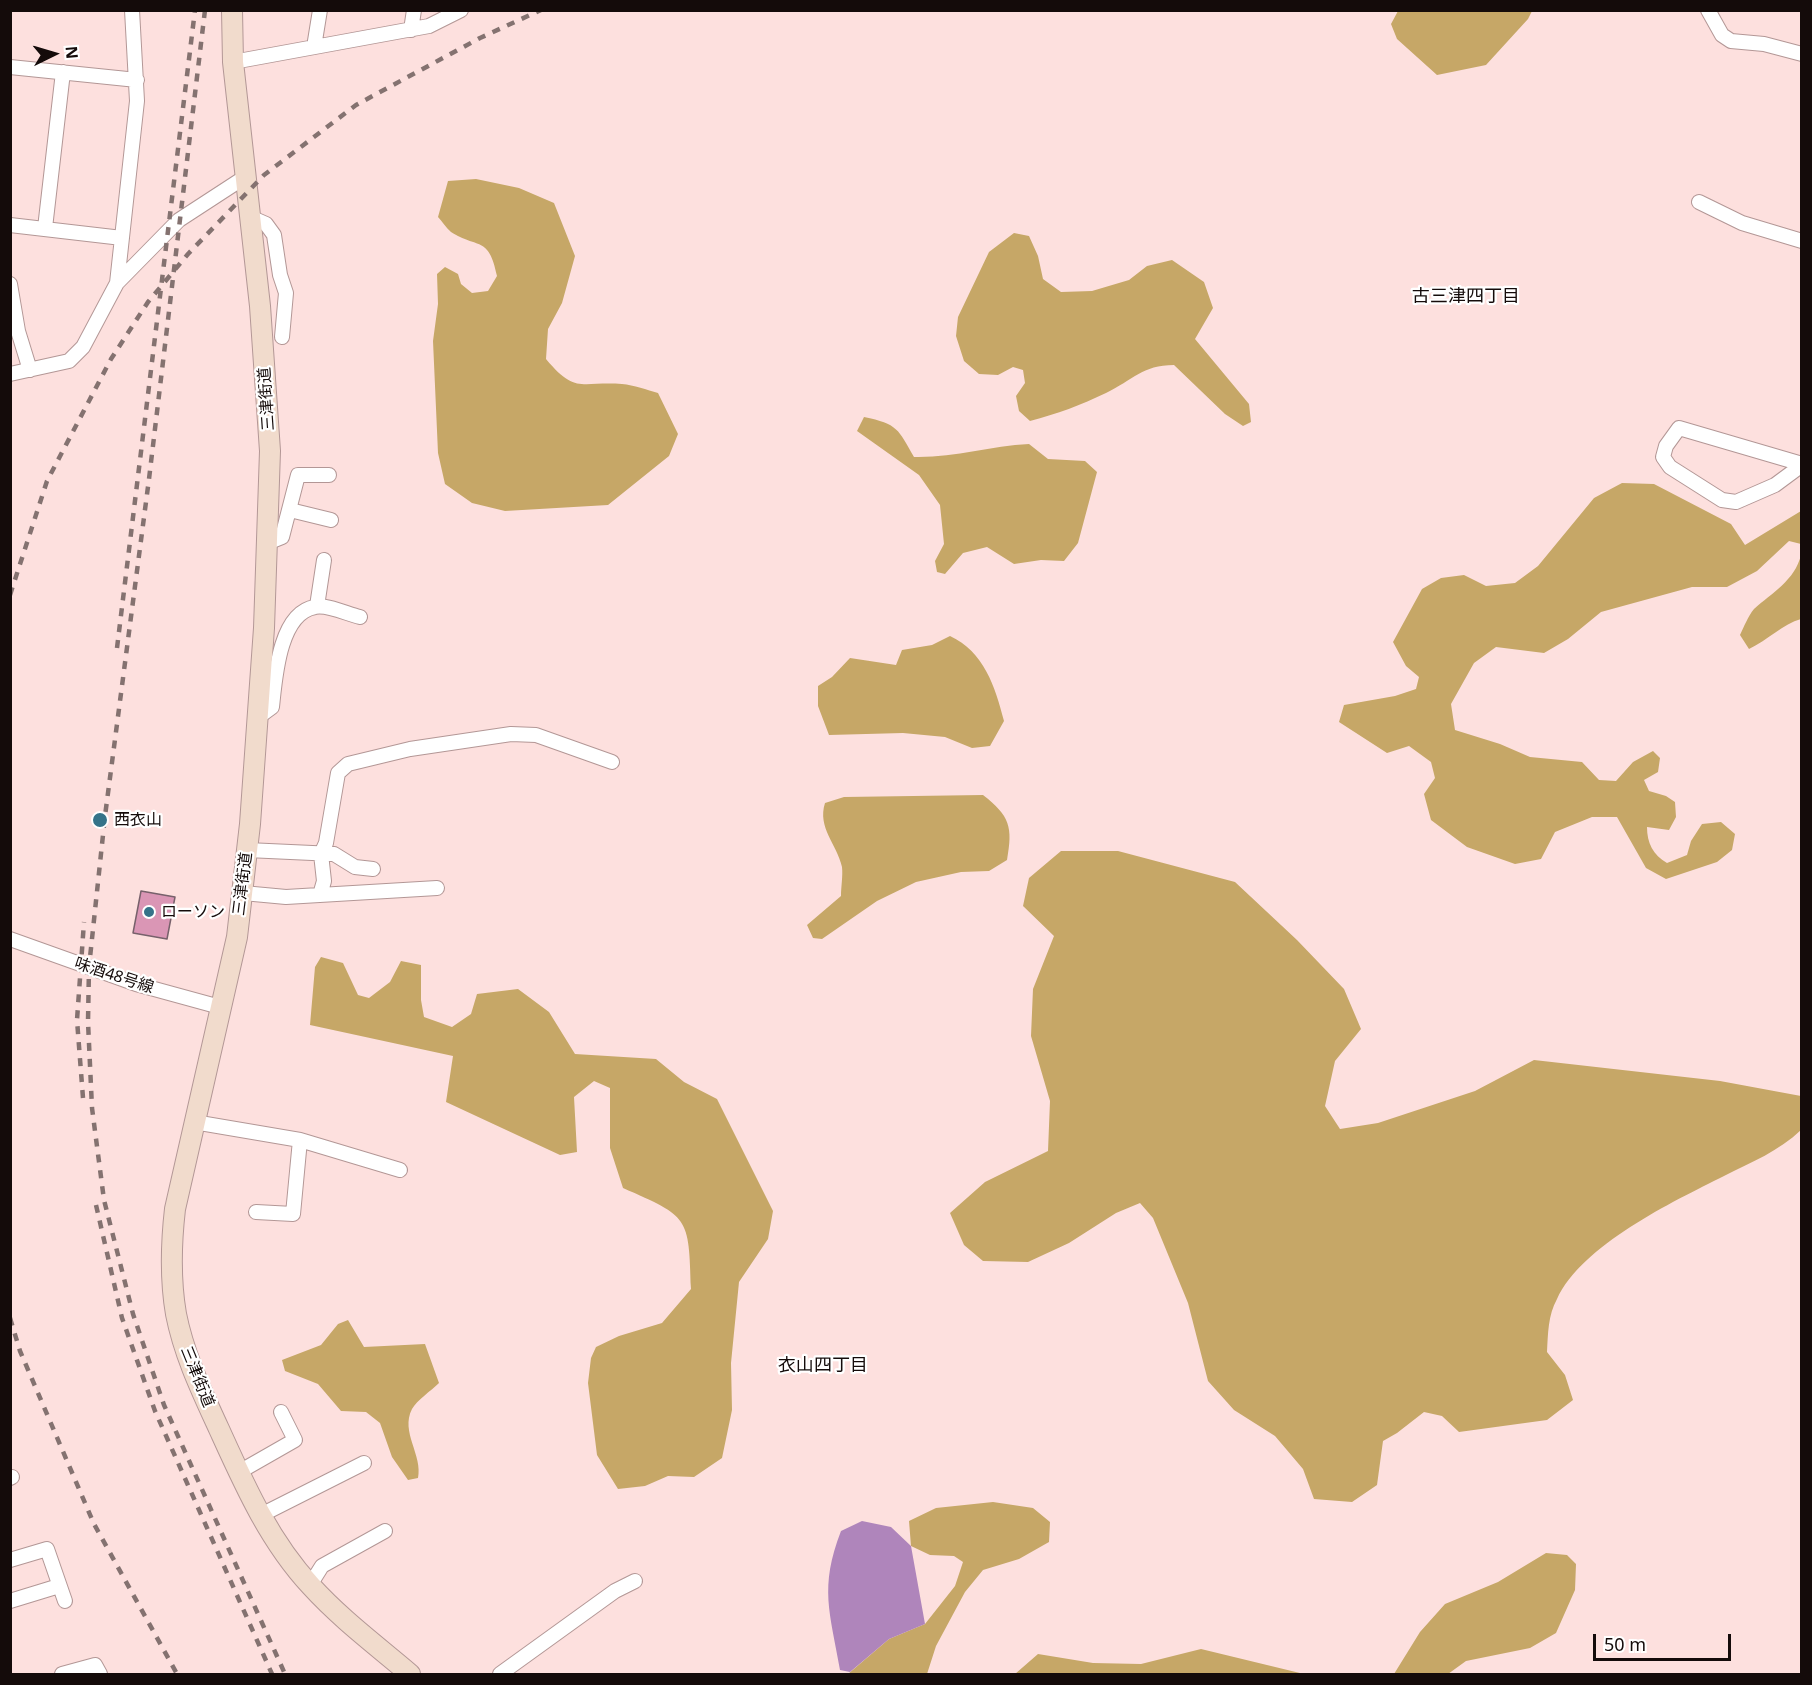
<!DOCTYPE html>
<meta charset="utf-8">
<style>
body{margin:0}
#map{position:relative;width:1812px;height:1685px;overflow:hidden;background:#fde0de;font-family:"Noto Sans",sans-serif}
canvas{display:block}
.frame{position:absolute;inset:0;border:12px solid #140b0a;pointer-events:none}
.north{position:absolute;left:24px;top:24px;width:60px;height:60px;-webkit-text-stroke:4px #fff;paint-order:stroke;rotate:85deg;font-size:16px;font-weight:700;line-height:24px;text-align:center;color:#140b0a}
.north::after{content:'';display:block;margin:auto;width:21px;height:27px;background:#140b0a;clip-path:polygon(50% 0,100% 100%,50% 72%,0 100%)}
.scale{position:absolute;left:1593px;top:1634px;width:138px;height:27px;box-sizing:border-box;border:3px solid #140b0a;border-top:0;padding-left:8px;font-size:18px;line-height:21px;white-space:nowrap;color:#140b0a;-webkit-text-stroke:4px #fff;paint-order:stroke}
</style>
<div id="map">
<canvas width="1812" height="1685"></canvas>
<div class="frame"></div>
<div class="north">N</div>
<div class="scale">50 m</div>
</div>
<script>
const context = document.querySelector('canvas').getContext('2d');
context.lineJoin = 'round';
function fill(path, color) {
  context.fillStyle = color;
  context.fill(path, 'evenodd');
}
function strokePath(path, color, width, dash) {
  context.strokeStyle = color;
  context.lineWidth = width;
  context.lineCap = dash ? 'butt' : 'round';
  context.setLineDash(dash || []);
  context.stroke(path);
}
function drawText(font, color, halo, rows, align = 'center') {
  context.font = font + ' "Noto Sans","Noto Sans JP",sans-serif';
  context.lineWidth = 4.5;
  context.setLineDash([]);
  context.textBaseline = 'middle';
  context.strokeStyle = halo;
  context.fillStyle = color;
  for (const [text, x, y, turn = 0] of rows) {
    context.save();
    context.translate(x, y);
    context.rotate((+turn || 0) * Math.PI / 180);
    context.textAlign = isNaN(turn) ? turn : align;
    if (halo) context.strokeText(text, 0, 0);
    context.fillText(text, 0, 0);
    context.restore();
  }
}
const forest = new Path2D(`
 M1398,11v-1l134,1 -4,8 -42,46 -49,10 -40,-36 -6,-15z
 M476,179l43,9 35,15 21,53 -13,47 -14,26 -2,30c30,36 35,22 76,25 12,1 25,6 36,9l20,41 -9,22 -61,49 -103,6 -33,-8 -27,-19 -7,-31 -5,-112 5,-37 -1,-30 8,-7 13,7 3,10 11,9 16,-2 9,-15c-8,-41 -20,-27 -46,-44 -5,-4 -9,-11 -13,-15l10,-36z
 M1014,233l15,3 9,20 5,23 18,13 31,-1 37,-11 18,-14 25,-6 32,22 9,26 -18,31 54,65 2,18 -8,4 -18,-12 -51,-49c-32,0 -41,15 -68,28 -25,12 -49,21 -76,28l-11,-10 -3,-15 9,-13 -2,-13 -10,-3 -15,8 -19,-1 -15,-13 -8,-25 2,-19 31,-65z
 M864,417c34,7 34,12 50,40 39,1 76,-11 115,-13l19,15 37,2 12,11 -19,71 -14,18 -23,-1 -27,4 -27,-17 -24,6 -18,21 -8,-2 -2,-11 9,-17 -4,-39 -21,-30 -62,-44z
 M1622,483l32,1 77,40 14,21 56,-34v33l-12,-3 -32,30 -30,16h-35l-91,25 -33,27 -24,14 -48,-6 -22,16 -23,41 4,26 45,14 30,13 52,5 17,18 17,1 17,-19 20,-11 7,7 -2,14 -14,8 5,11 17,5 9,6 1,15 -7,13 -22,-3c0,16 6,28 20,36l20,-8 4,-14 11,-17 19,-2 14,12 -3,16 -15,12 -51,17 -20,-11 -29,-51h-25l-37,15 -14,27 -26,5 -48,-17 -36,-27 -7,-26 11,-16 -4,-16 -22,-16 -22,7 -48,-31 5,-17 51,-9 21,-7 3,-12 -13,-11 -13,-24 29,-53 19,-11 23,-3 22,11 29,-3 23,-17 56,-68z
 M1801,555v64c-18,5 -33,21 -52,30l-9,-14c4,-8 8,-19 14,-26 18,-16 41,-29 47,-54z
 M950,636c34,16 45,50 54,85l-14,25 -18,2 -27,-11 -42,-4 -74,2 -11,-29v-20l14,-9 18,-19 46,7 6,-15 30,-5z
 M983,795c27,21 30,32 24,65l-18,11 -28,1 -45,10 -39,19 -55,38 -9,-1 -6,-13 34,-29c0,-9 2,-20 1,-29 -5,-23 -25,-39 -17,-64l19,-6z
 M1061,851h57l117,31 62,58 47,49 17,40 -26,32 -10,45 15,23 38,-6 97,-32 59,-31 186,21 81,15v34c-22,21 -49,32 -77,46 -52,26 -142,69 -167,123 -9,16 -9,35 -10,53l18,23 8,25 -26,20 -88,12 -17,-16 -18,-4 -27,21 -14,8 -6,44 -25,17 -38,-3 -11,-30 -28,-33 -41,-26 -26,-29 -20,-78 -35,-85 -13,-15 -24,10 -47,30 -41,19 -45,-1 -19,-16 -14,-32 35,-31 63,-31 2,-50 -19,-65 2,-47 21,-53 -31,-30 6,-28z
 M321,957l22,6 15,32 11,3 21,-16 11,-21 20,4v35l3,17 28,10 19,-13 6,-20 41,-5 31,23 26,42 81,5 28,23 33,17 56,112 -5,28 -29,43 -8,81 1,47 -10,48 -28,19 -26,-1 -23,10 -27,3 -21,-34 -9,-72 3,-25 5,-11 23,-11 43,-13 29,-34c-2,-73 -2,-72 -68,-101l-13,-40v-60l-16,-7 -20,16 3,55 -17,3 -114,-53 7,-46 -143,-31 5,-58z
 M348,1320l16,27 61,-3 14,39c-8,8 -22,17 -27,26 -12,23 11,46 6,69l-10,2 -16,-23 -12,-34 -14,-11 -25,-1 -23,-27 -33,-13 -3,-11 39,-15 17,-21z
 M993,1502l40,6 17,14 -1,20 -30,17 -36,11 -18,22 -29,54 -9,28h-79l41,-35 36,-15 30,-38 8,-24 -9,-6 -24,-1 -19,-9 -2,-25 27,-13z
 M1546,1553l21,2 9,9 -1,26 -19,43 -26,15 -64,13 -18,13h-54l26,-42 25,-28 53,-22z
 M1201,1649l103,25h-289l23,-20 55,9 48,1z`);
const water = new Path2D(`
 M862,1521l29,6 20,19 14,78 -36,15 -39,33 -10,-2c-10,-58 -21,-82 1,-139z`);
const building = new Path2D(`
 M141,891l34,6 -8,42 -34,-6z`);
const street = new Path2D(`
 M1708,10l14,25 9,6 33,3 38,10
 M411,30l3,-20
 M314,47l6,-37
 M233,62l196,-36 32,-16
 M10,67l127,13
 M1699,202l43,21 60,18
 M250,217l16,7 8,11 6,40 6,18 -4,44
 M10,225l112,13
 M45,228l18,-156
 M117,283l20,-182 -5,-91
 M10,284l8,47 12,39
 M10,374l59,-13 14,-14 34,-64 62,-63 66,-43
 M1802,464l-123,-36 -13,18 -3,11 7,10 52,33 14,2 39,-17 27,-20
 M290,510l41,10
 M267,543l15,-6 16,-62h31
 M317,606l7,-46
 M257,718l15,-11c3,-28 7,-94 43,-100 12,-3 32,7 45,10
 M247,850l87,4 21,13 18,2
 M243,893l43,4 151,-9
 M320,895l4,-14 -3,-27 5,-11 12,-70 10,-9 62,-15 101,-15 25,1 76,27
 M10,939l126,45 84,23
 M194,1122l106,18 100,30
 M256,1212l37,2 7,-74
 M239,1472l56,-32 -14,-28
 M10,1478l2,-1
 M261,1515l103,-52
 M10,1560l37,-11 18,52
 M310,1585l12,-19 63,-35
 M10,1601l49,-15
 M62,1674l33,-9 5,9
 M500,1674l115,-83 20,-10`);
const secondary = new Path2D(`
 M232,10l1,52 27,244 10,145 -6,177 -14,196 -13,113 -62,272c-4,35 -5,70 1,105 8,41 26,78 43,115 25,55 50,112 92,157 30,33 65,59 99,88`);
const rail = new Path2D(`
 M205,10l-56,469 -44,337 -16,151 -1,55 4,86 12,92 29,114 31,91 121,269
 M10,595l37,-114 64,-122 37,-57 40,-48 76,-79 92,-70 124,-67 61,-28
 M117,648l78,-638
 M83,1098l-6,-78 7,-98
 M96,1205l26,113 33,93 117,263
 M10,1318l10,33 74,173 83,150`);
const markers = [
 [100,820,8,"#357389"],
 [149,912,6,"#357389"]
];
const streetNames = [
 ["三津街道",267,399,-94],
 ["三津街道",243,884,-83],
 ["味酒48号線",114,976,18],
 ["三津街道",197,1377,68]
];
const poiNames = [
 ["西衣山",114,820],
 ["ローソン",161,912]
];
const neighbourhoodNames = [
 ["古三津四丁目",1466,297],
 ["衣山四丁目",823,1366]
];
fill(forest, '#c6a767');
fill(water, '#af85bb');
fill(building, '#da96b5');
strokePath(building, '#77616b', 1.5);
strokePath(street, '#b39796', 16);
strokePath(secondary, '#b39796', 22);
strokePath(street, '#fff', 14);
strokePath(secondary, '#f1dbcc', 20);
strokePath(rail, '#847270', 4.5, [8, 8]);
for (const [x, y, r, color] of markers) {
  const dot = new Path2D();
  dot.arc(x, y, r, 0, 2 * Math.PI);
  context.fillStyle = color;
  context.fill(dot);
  strokePath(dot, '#fff', 2);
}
drawText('16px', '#140b0a', '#fff', streetNames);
drawText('16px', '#140b0a', '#fff', poiNames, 'left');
drawText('18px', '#140b0a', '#fff', neighbourhoodNames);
</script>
